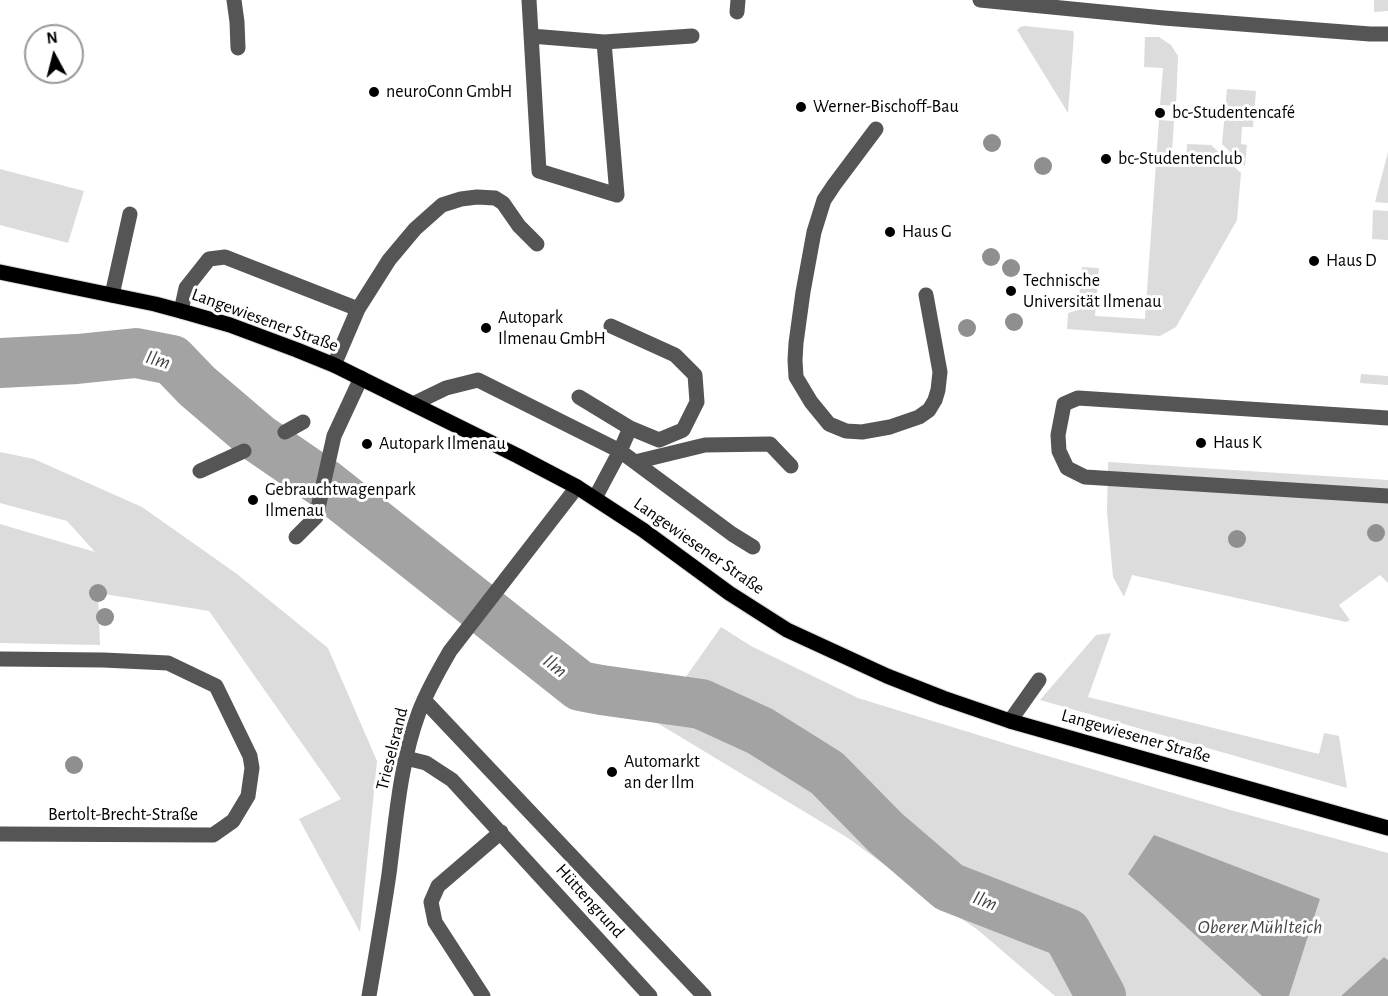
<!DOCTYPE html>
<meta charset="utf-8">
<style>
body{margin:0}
#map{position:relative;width:1388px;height:996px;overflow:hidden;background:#fff;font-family:"Alegreya Sans",sans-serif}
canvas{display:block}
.north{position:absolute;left:24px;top:24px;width:60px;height:60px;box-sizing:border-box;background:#fff;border:2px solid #999;border-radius:50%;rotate:353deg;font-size:16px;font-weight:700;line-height:24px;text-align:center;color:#000}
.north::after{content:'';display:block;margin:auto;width:21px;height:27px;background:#000;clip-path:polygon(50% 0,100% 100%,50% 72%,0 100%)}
</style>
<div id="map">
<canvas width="1388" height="996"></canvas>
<div class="north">N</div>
</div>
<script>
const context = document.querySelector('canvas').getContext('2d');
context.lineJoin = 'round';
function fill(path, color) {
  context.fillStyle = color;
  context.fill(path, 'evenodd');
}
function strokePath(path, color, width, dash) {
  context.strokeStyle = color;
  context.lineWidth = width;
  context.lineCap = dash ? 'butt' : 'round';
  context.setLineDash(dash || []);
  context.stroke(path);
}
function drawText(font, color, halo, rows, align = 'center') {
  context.font = font + ' "Alegreya Sans",sans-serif';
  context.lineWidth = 6;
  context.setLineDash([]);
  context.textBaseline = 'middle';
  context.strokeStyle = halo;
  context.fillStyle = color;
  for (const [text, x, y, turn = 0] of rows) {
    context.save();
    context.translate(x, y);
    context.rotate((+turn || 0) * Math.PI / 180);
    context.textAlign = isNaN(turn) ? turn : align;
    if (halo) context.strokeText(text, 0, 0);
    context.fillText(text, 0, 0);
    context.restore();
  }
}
const green = new Path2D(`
 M1374,0h14v11l-14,1z
 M1025,26l48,5 1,3 -6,79 -51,-83 3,-3z
 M1145,37h14l12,8 7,11 -2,50 -16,-1 3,-37 -19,-1z
 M1227,89l29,2 -3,36h-11l-1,17 6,1 -2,21 -23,-22z
 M1159,120l15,1 -3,45 15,1 1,-23 24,1 30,28 -4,47 -61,107 -16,9 -93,-7 1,-16 10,-3 4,-43 17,1 -4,48 50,3z
 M1388,152v51l-13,-1z
 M0,169l84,22 -16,52 -68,-18z
 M1373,210l15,1v29l-16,-1z
 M1361,374l27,2v9l-28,-2z
 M0,452l34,7 108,48 95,67 91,74 49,113 -17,171 -61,-113 42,-20 -132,-188 -111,-18 2,52 -100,-2v-119l95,28 -28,-31 -67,-18z
 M1108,462l280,18v103l-8,-8 -41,30 11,15 -4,2 -214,-47 -8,22 -11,-20 -6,-65z
 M721,627l30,19 107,52 156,48 220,65 154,42v107l-4,-3 -43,39h-52l31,-97 -192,-25 134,122h-207l-77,-66 -58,-39 -72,-53 -204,-123 34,-27z
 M1111,633l-23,64 231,57 5,-21 15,3 8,52 -307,-88 56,-65z`);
const water = new Path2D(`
 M1154,835l166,64 -31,97h-27l-134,-122z
 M1384,957l4,3v36h-47z`);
const river = new Path2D(`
 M0,363l77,-4 59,-6 36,7 25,26 61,52 67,46 255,202 21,4 100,14 59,27 67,42 58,59 64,55 118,46 34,63`);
const minor = new Path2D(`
 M234,0l3,22 1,26
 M529,0l10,171 78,24 -13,-153 88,-6
 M980,0l184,18 206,16h18
 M737,12l1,-12
 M531,36l73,6
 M876,129l-42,56 -10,15 -10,32 -11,60 -7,51 -1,17 1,17 15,25 18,22 17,7 16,1 28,-5 29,-10 10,-7 6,-10 3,-10 2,-18 -14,-77
 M112,295l18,-81
 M358,309l31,-49 26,-31 27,-24 19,-6 16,-2 18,1 8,5 16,23 18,18
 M181,311l5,-23 23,-29 16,-2 133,52 -24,56
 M579,397l51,31 29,12 24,-10 14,-28 -2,-27 -20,-20 -64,-29
 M413,404l33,-16 32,-8 142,71 -25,47
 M1388,418l-310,-20 -14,6 -6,31 1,16 8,17 18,9 303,19
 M630,428l-10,23 112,83 21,13
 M285,432l18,-10
 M635,462l70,-17 65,-1 21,22
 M200,471l44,-20
 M296,537l20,-20 18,-81 27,-58
 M0,659l103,1 65,3 48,23 34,70 2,12 -4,28 -15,25 -20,14 -213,-1
 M424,700l280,296
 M1010,721l29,-41
 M406,758l20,5 26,17 198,216
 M369,996c7,-41 14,-81 20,-122 7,-54 11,-111 30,-162 8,-21 20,-42 31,-61l127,-164
 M483,996l-48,-74 -4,-20 7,-16 63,-54`);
const major = new Path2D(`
 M0,272l155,32 26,7 49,14 67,25 37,15 184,91 59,31 66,43 86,63 58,37 100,46 56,22 67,23 378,107`);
const trees = [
 [992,143],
 [1043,166],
 [991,257],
 [1011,268],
 [1014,322],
 [967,328],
 [1376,533],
 [1237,539],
 [98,593],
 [105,617],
 [74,765]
];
const markers = [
 [374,92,6,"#000"],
 [801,107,6,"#000"],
 [1160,113,6,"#000"],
 [1106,159,6,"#000"],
 [890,232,6,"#000"],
 [1314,261,6,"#000"],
 [1011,291,6,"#000"],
 [486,328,6,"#000"],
 [1201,443,6,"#000"],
 [367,444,6,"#000"],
 [253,500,6,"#000"],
 [612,772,6,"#000"]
];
const poiNames = [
 ["neuroConn GmbH",386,92],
 ["Werner-Bischoff-Bau",813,107],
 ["bc-Studentencafé",1172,113],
 ["bc-Studentenclub",1118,159],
 ["Haus G",902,232],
 ["Haus D",1326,261],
 ["Technische",1023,281],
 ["Universität Ilmenau",1023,302],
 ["Autopark",498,318],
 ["Ilmenau GmbH",498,339],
 ["Haus K",1213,443],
 ["Autopark Ilmenau",379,444],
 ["Gebrauchtwagenpark",265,490],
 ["Ilmenau",265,511],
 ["Automarkt",624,762],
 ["an der Ilm",624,783]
];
const streetNames = [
 ["Langewiesener Straße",265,320,20],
 ["Langewiesener Straße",699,546,35],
 ["Langewiesener Straße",1136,736,16],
 ["Trieselsrand",392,749,-76],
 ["Bertolt-Brecht-Straße",123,815],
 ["Hüttengrund",590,901,48]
];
const waterNames = [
 ["Ilm",158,360,17],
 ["Ilm",555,666,38],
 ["Ilm",985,901,21],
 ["Oberer Mühlteich",1260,927]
];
fill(green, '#dcdcdc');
fill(water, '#a3a3a3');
strokePath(river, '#a3a3a3', 50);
strokePath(major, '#dbdbdb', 17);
strokePath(minor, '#555', 15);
strokePath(major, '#000', 15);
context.fillStyle = '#8f8f8f';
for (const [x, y] of trees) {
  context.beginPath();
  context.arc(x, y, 9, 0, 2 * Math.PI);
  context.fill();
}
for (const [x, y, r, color] of markers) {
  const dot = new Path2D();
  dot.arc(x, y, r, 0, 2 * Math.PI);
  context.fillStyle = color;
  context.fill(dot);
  strokePath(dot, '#fff', 2);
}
drawText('18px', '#000', '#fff', poiNames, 'left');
drawText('18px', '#000', '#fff', streetNames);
drawText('italic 20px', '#444', '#fff', waterNames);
</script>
